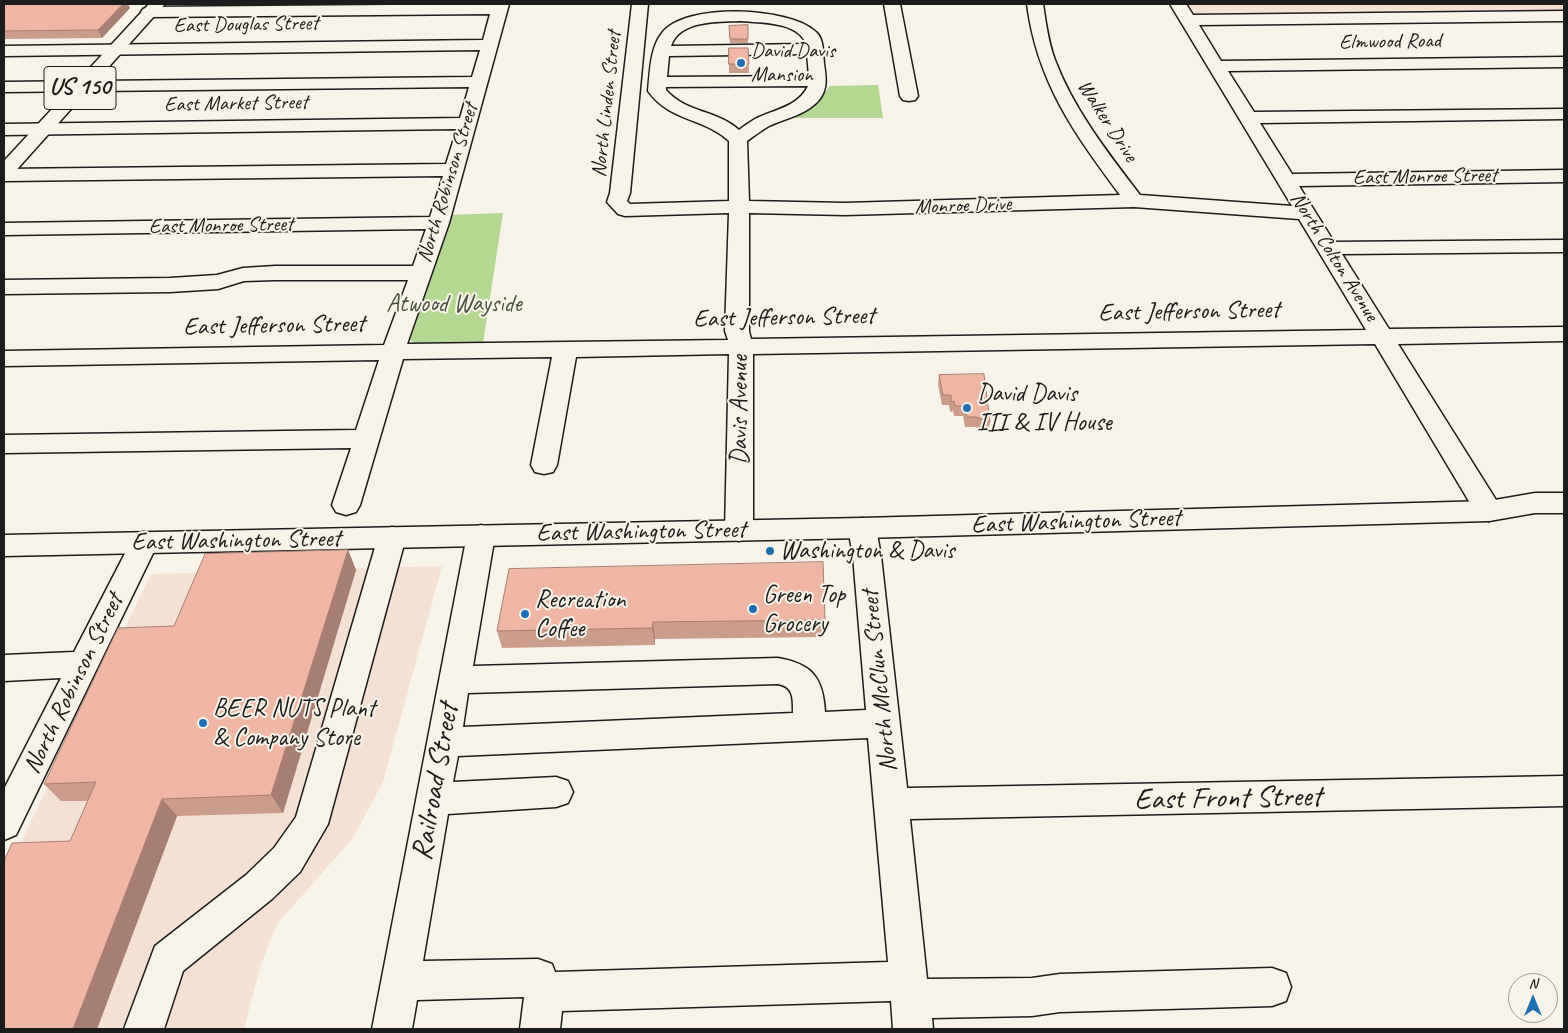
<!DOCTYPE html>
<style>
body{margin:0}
#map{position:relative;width:1568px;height:1033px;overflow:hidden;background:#f7f3e8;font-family:Caveat,sans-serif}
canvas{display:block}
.frame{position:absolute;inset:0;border:5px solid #1c1c1c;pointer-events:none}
.north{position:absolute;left:1508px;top:973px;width:50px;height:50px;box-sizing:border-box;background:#f7f3e8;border:1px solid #9f9d96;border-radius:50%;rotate:0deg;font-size:14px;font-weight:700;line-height:20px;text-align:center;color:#1c1c1c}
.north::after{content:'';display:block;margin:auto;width:18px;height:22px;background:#1f6fb2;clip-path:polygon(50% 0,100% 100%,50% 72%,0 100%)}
</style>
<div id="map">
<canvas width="1568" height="1033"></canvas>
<div class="frame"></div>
<div class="north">N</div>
</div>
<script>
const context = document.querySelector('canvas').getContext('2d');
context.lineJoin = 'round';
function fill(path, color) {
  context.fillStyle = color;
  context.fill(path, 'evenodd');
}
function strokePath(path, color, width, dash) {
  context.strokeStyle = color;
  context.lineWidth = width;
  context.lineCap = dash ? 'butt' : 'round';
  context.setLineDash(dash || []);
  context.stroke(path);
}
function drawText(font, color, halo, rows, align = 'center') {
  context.font = font + ' Caveat,sans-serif';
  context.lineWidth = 4;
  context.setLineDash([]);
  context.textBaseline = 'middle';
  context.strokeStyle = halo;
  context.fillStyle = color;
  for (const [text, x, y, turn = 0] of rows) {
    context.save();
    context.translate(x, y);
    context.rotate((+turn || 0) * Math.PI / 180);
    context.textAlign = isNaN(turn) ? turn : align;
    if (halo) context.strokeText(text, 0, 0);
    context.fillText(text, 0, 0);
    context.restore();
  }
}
const built = new Path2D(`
 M1187,4h377v10l-368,4z
 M442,566l-59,216 -30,56 -76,86 -16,40 -17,65h-240v-152l147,-303z`);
const green = new Path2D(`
 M878,85l5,33h-89l21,-13 15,-19z
 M503,213l-20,130 -67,1 -8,-5 38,-124z`);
const minor = new Path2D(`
 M509,4l-60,219 -42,121 321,-4 -3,-9 4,-118 -104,3 -7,-2 -11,-12 3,-9 22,-189h16l-18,189 -3,8 3,3 99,-3v-60c-26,-24 -59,-19 -81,-50 2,-19 2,-43 14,-58 23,-31 128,-26 154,-1 8,7 7,21 8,32 2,13 4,25 -5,36 -13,15 -33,18 -50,26 -7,4 -15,10 -22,15l2,60 96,2 275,-8c-46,-62 -83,-113 -93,-191h16c3,19 5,37 12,56 19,50 53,93 85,135l152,11 -122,-202h16l7,11 371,-4v10l-365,4 22,36 343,-4v10l-336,4 26,41 310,-3v10l-304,4 32,51 272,-4v12l-265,4 35,56 230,-2v12l-222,2 47,75 175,-2v14l-166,3 105,167 -4,7 -10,3 -10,-3 -104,-174 -622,10v177l-4,7 -10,3 -10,-3 -4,-7 4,-177 -153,3 -19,108 -4,7 -9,2 -9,-2 -4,-7 21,-108 -149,2 -43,146 -4,7 -10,3 -10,-3 -4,-7 19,-57 -347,5v-18l352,-5 23,-70 -375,6v-15l380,-6 24,-65h-133l-31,1 -26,8 -48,3 -166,2v-14l166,-2 47,-3 26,-7 32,-2h138l13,-37 -422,6v-12l426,-6 13,-41 -439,5v-12l442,-5 11,-35 -453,6v-11l456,-6 9,-31 -465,5v-10l468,-5 8,-27 -476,6v-10l479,-6 7,-26 -341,3 -6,-2 -2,-3 2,-3 6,-2zM740,21c20,2 58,0 66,23l-135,2c9,-26 46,-24 69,-25zM807,54l2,22 -142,1 2,-21zM808,86c-10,21 -33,23 -53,33 -5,3 -11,7 -16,11 -22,-20 -53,-17 -73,-40v-3zM1134,207l165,12 67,111 -615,9 -2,-8v-118l96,2z
 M884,4h16l18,92 -3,4 -6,1 -6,-1 -3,-4z
 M862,518l10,3 4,7 5,28 26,232 657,-12v30l-654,13 17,160 105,-1 28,-4 212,-6 14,5 5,14 -5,14 -14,5 -212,6 -28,4 -100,2 1,11h-40l-2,-28 -329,10 -2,18h-40l4,-32 -107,3 -5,29h-40l95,-494 4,-7 10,-3 10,3 4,7 -22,131 305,-8c34,6 45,19 47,54l41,-2 -13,-154 -5,-28 4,-7zM778,684c16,3 15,15 15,29l-330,14 5,-34zM868,738l20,224 -333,10 -3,-8 -14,-5 -115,2 25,-147 108,-7 12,-4 5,-11 -5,-11 -12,-4 -103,5 5,-26z
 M392,527l10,3 4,7 -78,287 -28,48 -28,27 -89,72 -19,58h-40l31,-83 91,-71 28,-27 22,-31 82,-280 4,-7z
 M144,532l10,4 4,7 -142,292 -12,5v-51l57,-111 -57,3v-26l70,-3 60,-116z`);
const major = new Path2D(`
 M149,4h16l-154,172 -7,2v-17z
 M1535,493h29v20h-29l-46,8 -627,17 -858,18v-21l858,-17 627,-17z`);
const wall = new Path2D(`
 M4,4l126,4 -28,30 -98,1z
 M748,25v18h-18l-1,-17z
 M748,48l1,25h-20v-9z
 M939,375l51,47 -2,10 -13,-5h-10l-2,-11h-9l-1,-5 -3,1 -1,-7h-7l-4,-20z
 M348,550l8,20 -73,243 -106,3 -80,213h-93l66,-188 18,-40h-27l-17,-17 130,-158z
 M509,569l316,51 -1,17 -169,2v6l-153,3 -5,-17z`);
const shadedWall = new Path2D(`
 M123,4h5l2,4 -28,30 -4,-8z
 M348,550l8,20 -73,243 -12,-18z
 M653,622l2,17v6l-3,-17z
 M162,799l15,17 -80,213h-24z`);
const building = new Path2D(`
 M4,4h119l-25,26 -94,1z
 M748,25v14h-18l-1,-13z
 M729,48h19l1,16h-20z
 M984,374l6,48 -14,-5h-9l-2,-11h-10l-1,-5 -3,1v-7h-8l-4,-20z
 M348,550l-77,245 -109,4 -89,230h-69v-168l8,-18 58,-2 26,-59 -52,2 74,-156 56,-2 31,-72z
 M823,562l2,58 -172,2 -1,6 -155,3 12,-62z`);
const markers = [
 [741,63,5,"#1f6fb2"],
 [967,408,5,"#1f6fb2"],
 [770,551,5,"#1f6fb2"],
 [753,609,5,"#1f6fb2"],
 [525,614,5,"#1f6fb2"],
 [203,723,5,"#1f6fb2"]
];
const farStreetnames = [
 ["East Douglas Street",246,25,-1],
 ["Elmwood Road",1390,42,-1],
 ["East Market Street",236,104,-1],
 ["North Linden Street",607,104,-84],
 ["Walker Drive",1107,121,57],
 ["East Monroe Street",1425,177,-1],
 ["North Robinson Street",448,183,-73],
 ["Monroe Drive",963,206,-2],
 ["East Monroe Street",221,226,-1],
 ["North Colton Avenue",1334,257,58]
];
const farPoinames = [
 ["David Davis",751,51],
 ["Mansion",751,75]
];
const shields = [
 [80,88,72]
];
const shieldNames = [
 ["US 150",80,88]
];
const parkNames = [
 ["Atwood Wayside",454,304]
];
const streetNames = [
 ["East Jefferson Street",1189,312,-1],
 ["East Jefferson Street",784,318,-1],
 ["East Jefferson Street",274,326,-1],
 ["Davis Avenue",740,410,-90],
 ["East Washington Street",1076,522,-2],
 ["East Washington Street",641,532,-1],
 ["East Washington Street",236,541,-1],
 ["North McClun Street",880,681,-96],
 ["North Robinson Street",74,684,-64]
];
const poiNames = [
 ["David Davis",977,394],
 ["III & IV House",977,423],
 ["Washington & Davis",780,551],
 ["Green Top",763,595],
 ["Grocery",763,624],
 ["Recreation",535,600],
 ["Coffee",535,629],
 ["BEER NUTS Plant",213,709],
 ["& Company Store",213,738]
];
const nearStreetnames = [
 ["Railroad Street",436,782,-80],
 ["East Front Street",1228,799,-1]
];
fill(built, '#f4e1d3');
fill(green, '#b4d792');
strokePath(minor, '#1c1c1c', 3);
strokePath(major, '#1c1c1c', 3);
fill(minor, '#f7f3e8');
fill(major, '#f7f3e8');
fill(wall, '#cd9d8c');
fill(shadedWall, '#a77f72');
fill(building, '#eeb6a3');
strokePath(building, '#a77f72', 1);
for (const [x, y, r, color] of markers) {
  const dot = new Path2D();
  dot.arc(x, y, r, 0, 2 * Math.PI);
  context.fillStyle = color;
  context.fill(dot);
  strokePath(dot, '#f7f3e8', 2);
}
drawText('21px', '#1c1c1c', '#f7f3e8', farStreetnames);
drawText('21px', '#1c1c1c', '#f7f3e8', farPoinames, 'left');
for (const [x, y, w] of shields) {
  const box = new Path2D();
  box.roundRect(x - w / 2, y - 21.5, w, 43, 4);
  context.fillStyle = '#f7f3e8';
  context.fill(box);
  strokePath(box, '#1c1c1c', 1);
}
drawText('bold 24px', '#1c1c1c', null, shieldNames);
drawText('25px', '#4a543f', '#f7f3e8', parkNames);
drawText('25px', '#1c1c1c', '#f7f3e8', streetNames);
drawText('25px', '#1c1c1c', '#f7f3e8', poiNames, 'left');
drawText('30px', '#1c1c1c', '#f7f3e8', nearStreetnames);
</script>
